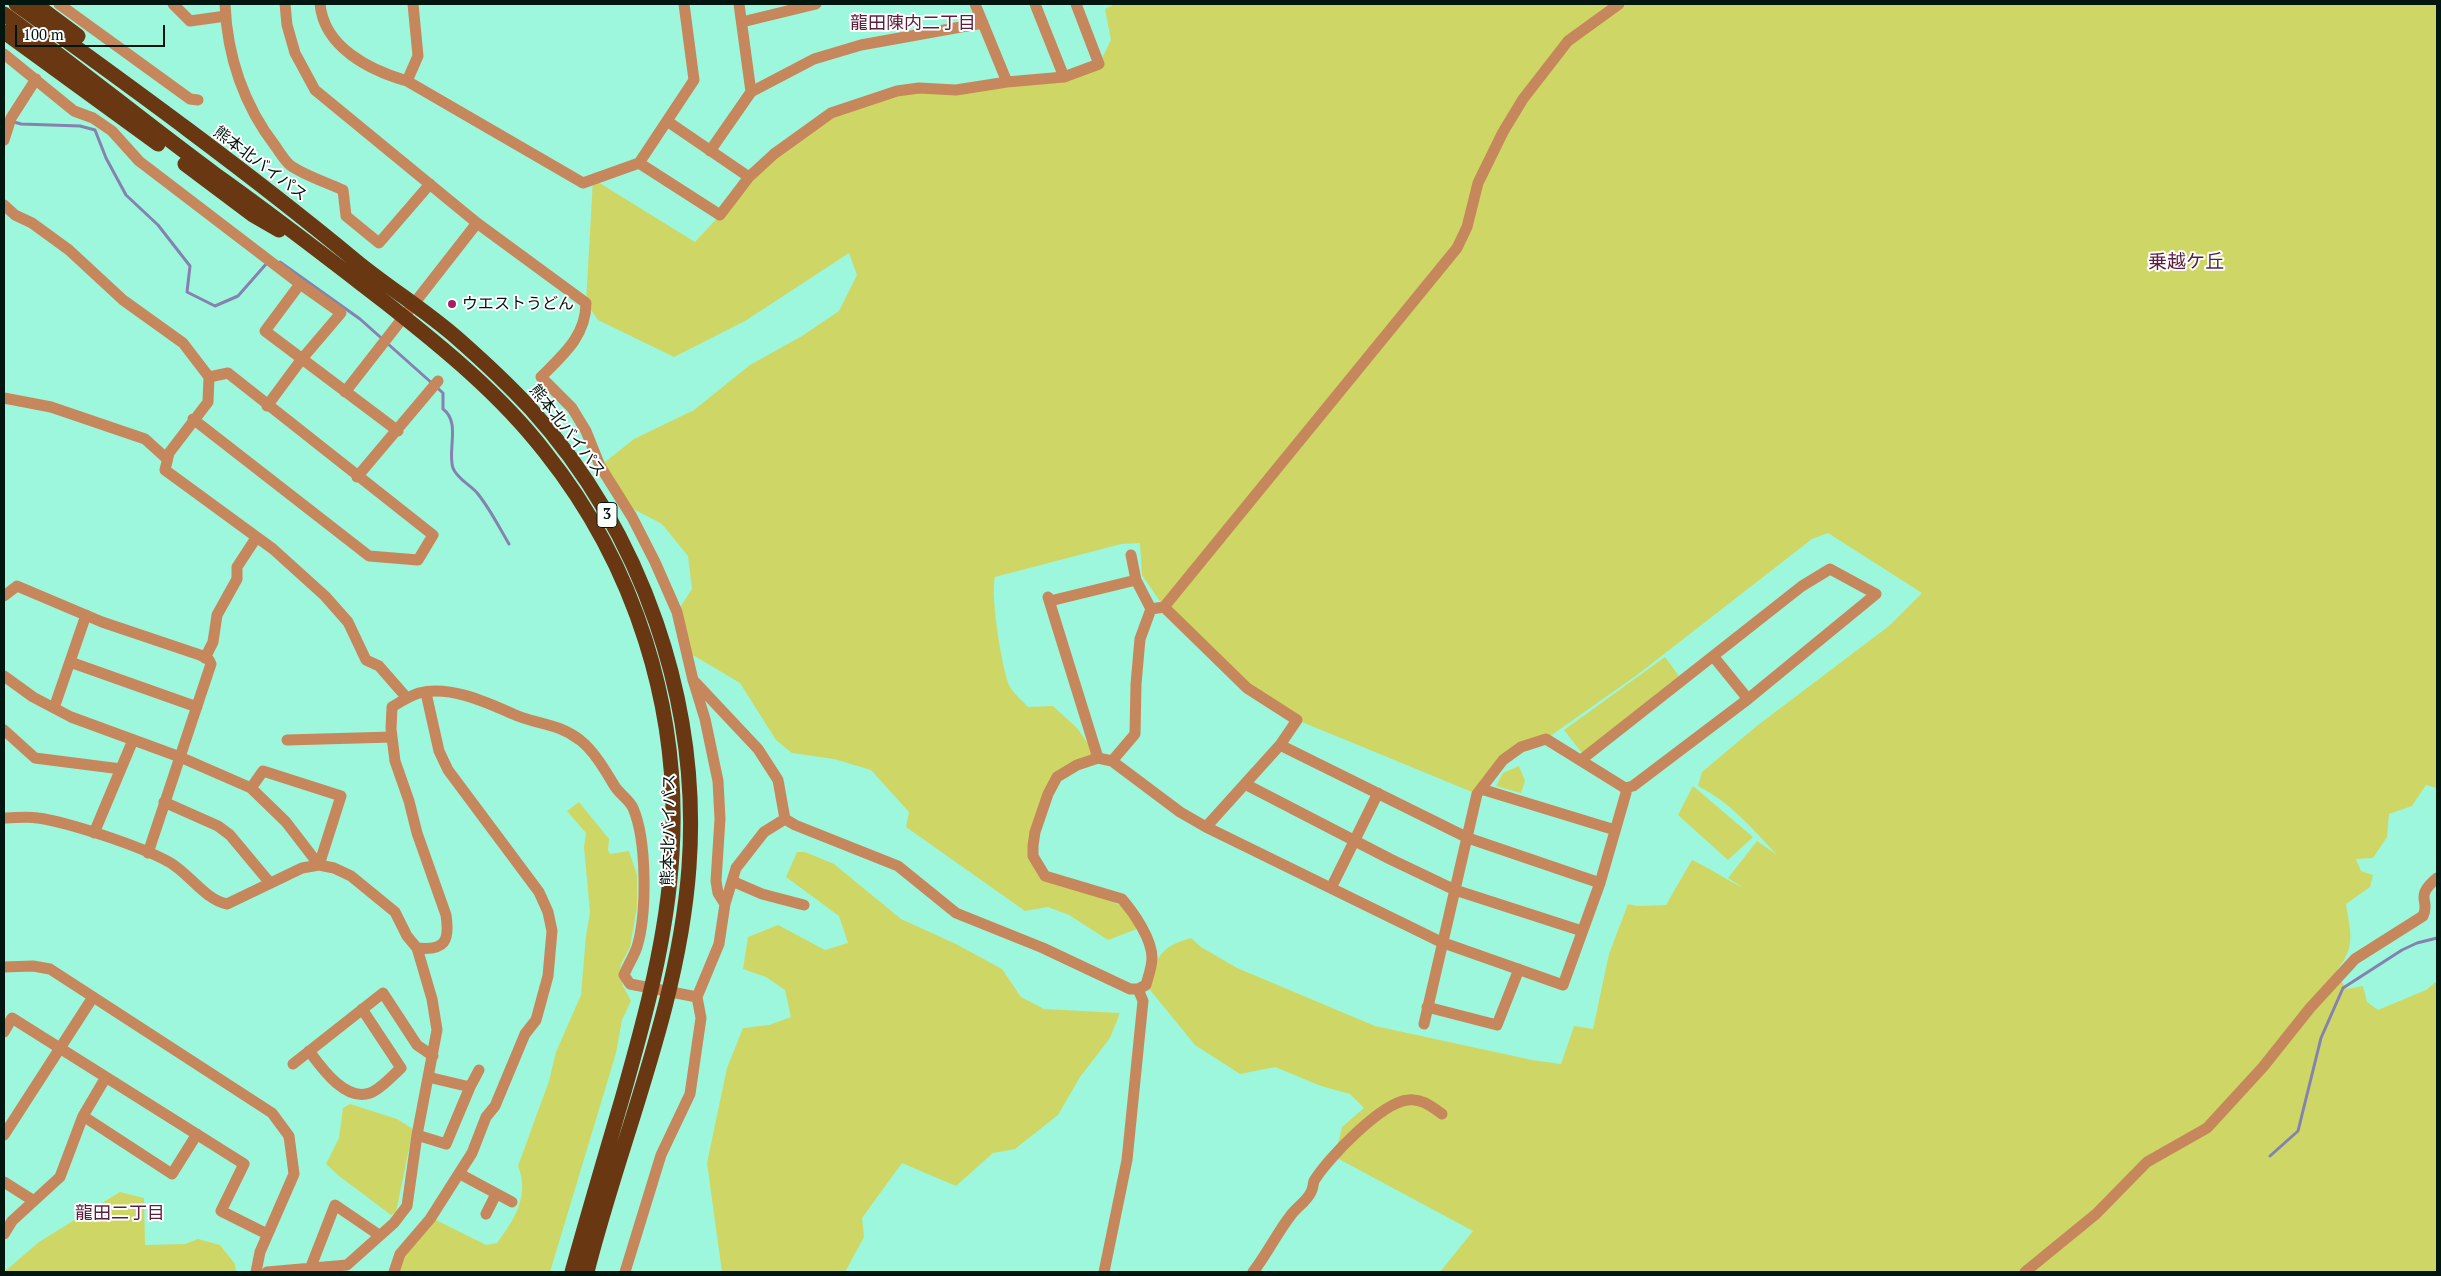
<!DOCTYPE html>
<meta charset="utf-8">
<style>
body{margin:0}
#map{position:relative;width:2441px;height:1276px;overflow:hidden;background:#9df7dc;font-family:"PT Serif",serif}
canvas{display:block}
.frame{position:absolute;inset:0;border:5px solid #00160f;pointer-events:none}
.scale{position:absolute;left:15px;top:25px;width:150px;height:22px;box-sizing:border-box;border:2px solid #00160f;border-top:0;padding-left:6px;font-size:15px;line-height:18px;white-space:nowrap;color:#00160f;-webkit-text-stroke:4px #fff;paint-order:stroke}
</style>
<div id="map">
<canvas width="2441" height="1276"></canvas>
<div class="frame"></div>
<div class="scale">100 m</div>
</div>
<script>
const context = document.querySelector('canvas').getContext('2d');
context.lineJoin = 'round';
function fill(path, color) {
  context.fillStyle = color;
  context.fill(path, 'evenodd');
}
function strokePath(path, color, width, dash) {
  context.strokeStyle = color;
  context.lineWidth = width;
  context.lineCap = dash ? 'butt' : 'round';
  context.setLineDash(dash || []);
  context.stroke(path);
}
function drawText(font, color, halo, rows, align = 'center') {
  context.font = font + ' "PT Serif","Noto Sans JP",serif';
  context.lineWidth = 4;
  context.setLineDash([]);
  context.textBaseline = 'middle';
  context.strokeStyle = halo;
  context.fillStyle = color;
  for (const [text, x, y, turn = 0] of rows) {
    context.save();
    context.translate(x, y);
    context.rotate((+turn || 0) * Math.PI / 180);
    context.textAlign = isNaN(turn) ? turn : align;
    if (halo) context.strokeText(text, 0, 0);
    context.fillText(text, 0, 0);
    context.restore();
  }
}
const green = new Path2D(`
 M1115,4h1322v784l-11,-3 -14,21 -23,8 -2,23 -14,21 -17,1 5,12 12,4 -3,12 -24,17c5,31 10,43 -11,69l12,16 16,-3 4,16 11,8 48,-20 11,-9v291h-997l33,-41 -138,-74 7,-30 22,-19 -14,-14 -29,-8 -46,-19 -35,7 -45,-29 -49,-60c13,-29 13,-38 45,-47l10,9 36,21 138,58 157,34 29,4 13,-38 19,3 16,-75 19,-50 9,2 29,-1 26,-45c18,8 34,20 52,28l-16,-10 29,-37 20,14c-24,-26 -46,-52 -79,-69l4,-14 56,-47 131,-99 33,-33 -94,-60 -16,6 -175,136 -91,64 -25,8 -44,47 -180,-74 -33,-20 -100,-93 -22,-32 -2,-32 -19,1 -126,33c-5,18 7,93 15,110 4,7 13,14 18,20l25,-1 24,22 21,30 -41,19 -24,69 12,30 85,33 12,18 -34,13 -39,-25 -21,-8 -23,4 -119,-84 3,-15 -38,-42 -37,-11 -42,-6 -16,-13 -36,-57 -54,-32 -9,-39 15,-23 -4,-33 -26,-32 -38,-20 -24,-38 34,-27 60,-29 56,-45 52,-29 37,-25 18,-36 -8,-22 -104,68 -71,36 -76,-37 -12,-17 7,-124 102,63 25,-27 29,-38 82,-64 66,-22 110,-9 92,-18 12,-24 -6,-31z
 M1665,657l14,19 -97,77 -18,-23z
 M1519,766l6,15 -4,12 -25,-7 7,-13z
 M1693,786l60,51 -25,23 -50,-45z
 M579,802l30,37 -1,11 2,4 19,-3 8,24v32l-7,40 -9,17 -1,8 3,14 8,15 -9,19 -6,33 -66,219h-153l10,-24 27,-29 52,26 11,-2c17,-23 33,-47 21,-77l31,-85 7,-29 25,-57 5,-59 4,-24 -6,-65 2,-14 -19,-22z
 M797,852h8l29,12 67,55 55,25 46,25 19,28 23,12 76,4 -10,25 -30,39 -22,38 -43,34 -22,4 -37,33 -54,-23 -40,55 2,19 -19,35h-123l-15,-109 20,-95 16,-40 26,-3 22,-8 -6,-27 -19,-13 -23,-8 5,-32 30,-12 47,25 23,-7 -9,-27 -53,-39z
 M350,1104l47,15 16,10 -17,83 -5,3 -52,-39 -13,-12 13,-26 4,-30z
 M120,1192l24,6 1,47 40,-1 13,-5 22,6 15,19 1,8h-232l35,-30z`);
const stream = new Path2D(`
 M14,122l7,2 59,2 15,4 11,28 20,37 32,30 32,41 -3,26 28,14 23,-10 29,-33
 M280,262l80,57 83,74v16c18,13 4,42 10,59 4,11 18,17 25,26 12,15 21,33 31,50
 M2270,1156l28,-25 23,-93 22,-50 59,-38 15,-7 20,-5`);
const minor = new Path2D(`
 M59,4l131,95 8,1
 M173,4l17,17 36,-5
 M225,4c2,52 19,102 51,143 4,6 9,14 14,18 13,10 38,18 53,25l3,26 33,27 51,-59
 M285,4l2,21 8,28 20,37 162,133 109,80c0,33 -23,52 -45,74l31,31 14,23 14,35 32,51 23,45 22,50 16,68 12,39 13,62 2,38 -4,62 2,12 7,11
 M320,4c4,43 49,66 87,77l176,102 56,-20 55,-83 -10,-76
 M739,4l12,88
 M975,4l32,78
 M1035,4l29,73
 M742,22l74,-18
 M4,54l70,57 19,7 19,13 27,30 161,123
 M407,81l11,-25 -5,-52
 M667,121l82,56
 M4,140l7,-22 25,-39
 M710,151l41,-59 63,-33 47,-14 122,-22
 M639,163l81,52 29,-38 25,-23 57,-41 66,-22 22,-3 37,2 51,-8 57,-5 35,-13 -23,-60
 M4,205l11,10 17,8 37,27 54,50 60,43 26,34 -1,25 -39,51 -4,17 108,79 52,47 23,26 18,38 13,6 28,32
 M345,392l132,-169
 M4,398l47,9 94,32 21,19
 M267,406l34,-46 40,-47 -41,-29 -35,47 133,100
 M193,419l176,137 49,4 15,-25 -205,-162 -19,4
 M357,477l81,-96
 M1131,555l5,25 15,29 13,-2 293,-359 10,-21 11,-44 25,-51 20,-33 45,-58 51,-37
 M4,596l13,-10 85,36 98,33 9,5 2,4 -31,93 -109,-40 -38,-20 -29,-21
 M1048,597l50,161
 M1050,601l86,-21
 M1164,607l83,81 50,32 -17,25 -74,82
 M1713,656l35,43
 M205,658l8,-16 4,-27 20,-36v-12l19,-29
 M70,662l127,45
 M695,682l63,67 20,31 7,39
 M54,708l32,-93
 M4,730l31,28 86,11
 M287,740l105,-3
 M1280,745l188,93 132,45
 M1112,761l23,-27 1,-50 4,-45 11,-30
 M1245,784l145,75 65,31 127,41
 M251,788l12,-17 78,25 -22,69
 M1481,789l134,41
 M164,802l54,24 12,9 40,48
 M4,818c11,0 23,-2 34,0 33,5 102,28 131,44 20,11 36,38 58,42l75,-36 17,-3 15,3 17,8 44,36 12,24 10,12 15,51 5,31 -20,105 -10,71 -13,17 -47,42 -80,7
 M785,819l10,6 103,41 58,47 87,35 87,41h8l8,-4c2,-8 6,-18 6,-27 0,-19 -18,-45 -30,-59l-77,-23 -12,-20v-10l2,-14 13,-38 9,-17 20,-12 21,-7 14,3 68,51 26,15 235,115 122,43 37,-102 26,-90 -1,-5
 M94,833l39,-93
 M148,853l32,-96 71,31 35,34 33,43
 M732,881l30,13 42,11
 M1331,888l47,-95
 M417,948c28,3 33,-7 29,-33l-29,-82 -8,-32 -14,-40 -4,-32 1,-22c8,-5 17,-11 27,-14 30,-8 67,9 94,21 24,11 43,8 67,26 14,11 25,30 34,45 5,9 15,14 19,23 14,32 14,106 4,139 -3,9 -9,18 -13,28l6,9 67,13
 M4,967l29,-1 17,3 222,144 17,23 5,38 -34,78 -4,20
 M1427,1007l70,18 22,-56
 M1424,1024l53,-230 26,-34 18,-13 25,-8 79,49 8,-2 115,-87 128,-105 -46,-25 -28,17 -221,174
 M4,1032l8,-14 232,146 -23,47 46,23
 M309,1051c12,16 36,51 61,42 11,-4 23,-18 31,-25l-39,-59
 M293,1064l90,-71 34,52 16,11
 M106,1077l-23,39 89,58 25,-40
 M470,1087l9,-17
 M4,1135l89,-138
 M417,1135l29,9 24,-57 -42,-10
 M460,1174l52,28
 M4,1182l30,19
 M486,1214l10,-20
 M4,1234l8,-13 48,-44 23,-61
 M310,1269l25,-64 44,30
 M394,1272l6,-18 30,-35 42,-66 14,-36 9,-11 30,-72 11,-14 12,-44 4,-45 -4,-19 -9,-20 -91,-122 -9,-19 -13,-58
 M625,1272l36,-117 29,-61 11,-76 -4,-21 22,-53 6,-40 11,-36 28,-36 21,-13
 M1104,1272l23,-112 16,-159 -5,-12
 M1253,1272c14,-18 24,-39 38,-57 6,-8 16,-14 20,-23 2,-3 2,-8 3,-11 13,-22 68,-79 94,-81 13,-2 23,6 34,14
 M2025,1272l71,-58 51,-52 60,-34 56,-61 47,-59 45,-49 68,-43c8,-16 -10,-18 14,-38`);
const highway = new Path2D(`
 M16,4c115,83 231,167 340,257 33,27 69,49 101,77 25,22 51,46 74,71 111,123 170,293 158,458 -10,140 -68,270 -102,405
 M35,4l43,32
 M4,14c72,52 140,108 212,161 58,41 113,84 169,127 57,45 115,92 160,150 90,113 136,257 127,402 -5,84 -27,164 -50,245 -17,58 -34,115 -50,173
 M4,32l154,112
 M185,164l68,51 26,15`);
const markers = [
 [452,304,5,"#a51e68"]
];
const shields = [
 [607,515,20]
];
const shieldNames = [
 ["3",607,515]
];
const streetNames = [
 ["熊本北バイパス",260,164,37],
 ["熊本北バイパス",567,431,52],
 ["熊本北バイパス",669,830,-89]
];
const poiNames = [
 ["ウエストうどん",462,304]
];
const neighbourhoodNames = [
 ["龍田陳内二丁目",913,24],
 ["龍田二丁目",120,1214]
];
const quarterNames = [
 ["乗越ケ丘",2186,263]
];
fill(green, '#ced765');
strokePath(stream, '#8682af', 3);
strokePath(minor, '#c7875d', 11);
strokePath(highway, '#693711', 15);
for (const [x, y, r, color] of markers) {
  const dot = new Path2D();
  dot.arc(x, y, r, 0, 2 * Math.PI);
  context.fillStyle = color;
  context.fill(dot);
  strokePath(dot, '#fff', 2);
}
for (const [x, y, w] of shields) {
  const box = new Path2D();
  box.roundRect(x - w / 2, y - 12.5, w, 25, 4);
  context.fillStyle = '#fff';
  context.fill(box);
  strokePath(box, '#00160f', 1);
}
drawText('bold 15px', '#00160f', null, shieldNames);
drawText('16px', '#00160f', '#fff', streetNames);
drawText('16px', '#00160f', '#fff', poiNames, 'left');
drawText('18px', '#5d1d3d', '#fff', neighbourhoodNames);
drawText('19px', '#5d1d3d', '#fff', quarterNames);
</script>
